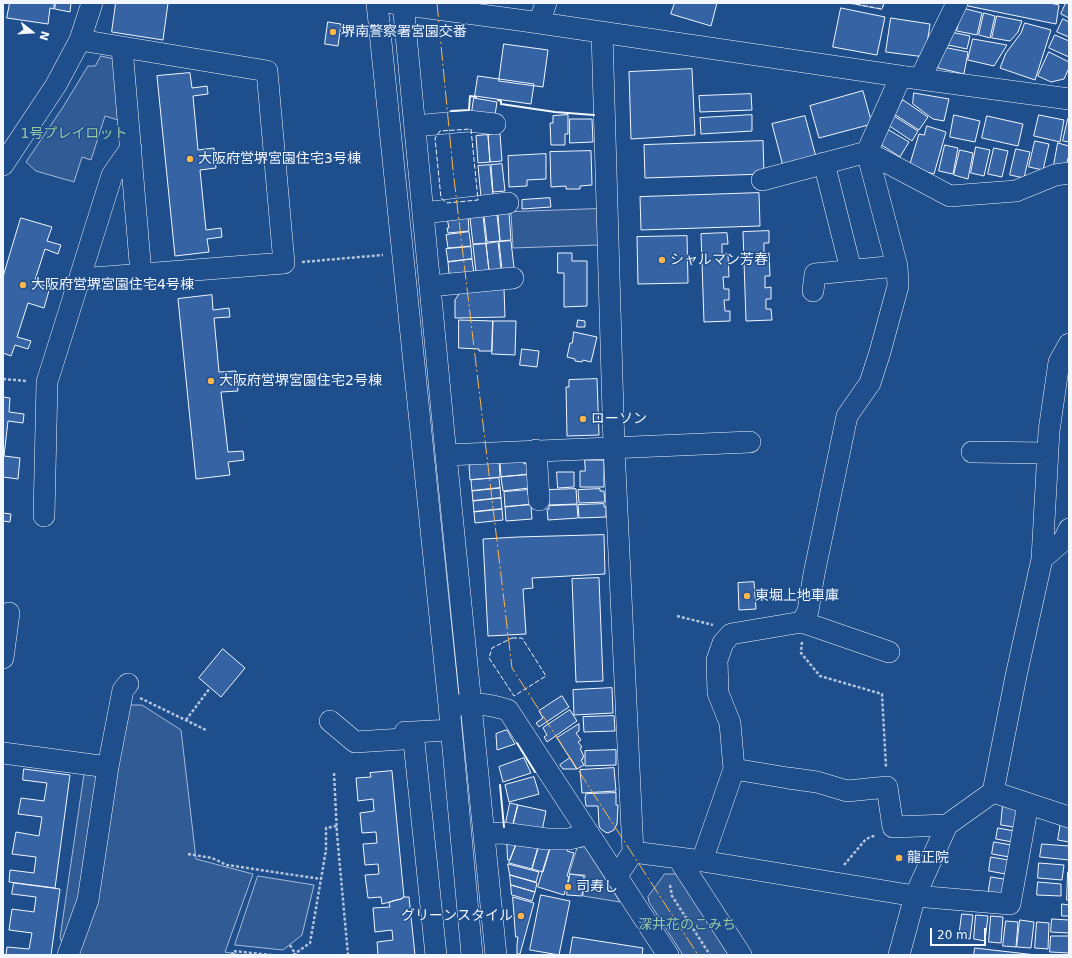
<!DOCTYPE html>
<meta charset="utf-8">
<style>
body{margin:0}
#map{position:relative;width:1072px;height:958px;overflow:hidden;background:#1f4e8c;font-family:"DejaVu Sans",sans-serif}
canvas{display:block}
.frame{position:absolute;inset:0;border:4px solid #f2f6ff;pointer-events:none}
.north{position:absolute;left:12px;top:12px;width:40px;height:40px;-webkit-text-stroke:3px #1f4e8c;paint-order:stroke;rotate:107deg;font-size:11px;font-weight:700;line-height:16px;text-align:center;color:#f2f6ff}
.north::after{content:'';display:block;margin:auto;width:14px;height:18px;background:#f2f6ff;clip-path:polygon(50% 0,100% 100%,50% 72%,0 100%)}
.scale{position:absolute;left:930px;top:928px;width:56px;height:18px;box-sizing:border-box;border:2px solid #f2f6ff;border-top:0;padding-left:5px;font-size:12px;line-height:14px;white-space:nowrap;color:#f2f6ff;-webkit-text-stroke:3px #1f4e8c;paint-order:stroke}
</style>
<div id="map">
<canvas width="1072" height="958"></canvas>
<div class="frame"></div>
<div class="north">N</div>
<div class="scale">20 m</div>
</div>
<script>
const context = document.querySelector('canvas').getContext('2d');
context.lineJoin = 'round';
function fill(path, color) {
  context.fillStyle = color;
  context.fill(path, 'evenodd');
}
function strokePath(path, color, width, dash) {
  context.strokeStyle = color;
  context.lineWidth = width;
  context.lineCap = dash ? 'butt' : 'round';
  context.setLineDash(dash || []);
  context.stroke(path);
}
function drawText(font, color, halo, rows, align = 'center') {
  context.font = font + ' "DejaVu Sans","Noto Sans JP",sans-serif';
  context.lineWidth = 3;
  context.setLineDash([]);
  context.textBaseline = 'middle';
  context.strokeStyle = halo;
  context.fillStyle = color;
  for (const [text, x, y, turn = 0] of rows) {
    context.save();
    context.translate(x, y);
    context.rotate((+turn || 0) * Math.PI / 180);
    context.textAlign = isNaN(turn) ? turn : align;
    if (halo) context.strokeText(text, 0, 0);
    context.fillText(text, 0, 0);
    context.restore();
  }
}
const built = new Path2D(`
 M849,3h35l-2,6z
 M101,56l13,3 4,61 -13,-4 -14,44 -9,-3 -8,25 -38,-11 -10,-9 37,-55 25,-41h7z
 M597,209l1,36 -85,3 -2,-36z
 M125,705h17l39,25 15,129 57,15 -28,78 16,3h-173l-8,-17 24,-164 30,4z
 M585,847l35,55 -37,-6 2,-21 -16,-1 8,-26z
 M665,874h12l53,81h-47l-34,-53 -1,-5z
 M258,876l56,9 -12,50 -19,15 -48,-5z`);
const building = new Path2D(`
 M10,3h44v6l-4,-1 -2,16 -41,-6z
 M56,3h15l-1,9 -15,-3z
 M116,3h52l-5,37 -51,-8z
 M675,3h42l-6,23 -40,-12z
 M968,3h82l9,2 -3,19 -88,-18z
 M1066,3h3v15l-8,-4z
 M841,8l44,9 -8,38 -44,-8z
 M962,8l20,5 -5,22 -20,-4z
 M984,13l11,3 -5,22 -11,-3z
 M997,16l25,5 -4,11 -8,9 -18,-3z
 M891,18l39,6 -5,33 -39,-5z
 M1063,19l6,3v15l-12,-5z
 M328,22l13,2 -3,22 -13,-2z
 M1025,23l26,7 -16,50 -35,-12 6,-15 15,-20z
 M951,32l19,4 -3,13 -19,-4z
 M1055,35l14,6v16l-20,-9z
 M973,39l34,6 -13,21 -26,-6z
 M504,44l44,6 -5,37 -44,-6z
 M943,47l25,5 -4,22 -26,-6z
 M1049,52l20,10v6l-5,11 -13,3 -13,-6z
 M692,69l3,66 -64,4 -2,-67z
 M190,73l2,15 15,-2 1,8 -15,2 5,54 16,-2 2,20 -16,2 6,60 15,-2 1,9 -15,2 2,13 -34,4 -18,-180z
 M478,76l56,8 -3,20 -56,-8z
 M863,91l9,33 -53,14 -9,-32z
 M914,93l35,6 -5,22 -11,-2 -20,-15z
 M751,94l1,16 -52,2 -1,-16z
 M474,98l23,4 -2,13 -23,-3z
 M903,100l25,17 -9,13 -25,-16z
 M568,115v19h-3v11h-14l-1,-22h3v-7z
 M752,115v16l-51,3 -1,-16z
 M954,115l26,6 -5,21 -25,-5z
 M1039,115l25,5 -4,22 -26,-6z
 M805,116l11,41 -33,9 -11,-42z
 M894,116l24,15 -6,10 -24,-16z
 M987,116l36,8 -5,22 -36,-8z
 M570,119h22l1,23 -23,1z
 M1068,119h1v23l-6,-1z
 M927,126l19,6 -12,42 -25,-7 10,-33 5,1z
 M889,130l20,12 -9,15 -20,-13z
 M500,134l2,27 -12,1 -2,-27z
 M488,135l2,27 -12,1 -2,-27z
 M763,141l1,33 -119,4 -1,-33z
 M1035,141l14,3 -6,26 -14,-3z
 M1058,143l11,3v12h-1l-2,9 -12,-2z
 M945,145l13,3 -5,26 -14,-3z
 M976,147l14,3 -6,26 -13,-3z
 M994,148l14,3 -6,26 -14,-3z
 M1016,149l14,3 -6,26 -14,-3z
 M960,150l13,3 -5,26 -14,-4z
 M591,151l1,34 -12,1v3h-14v-3l-15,1 -1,-35z
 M546,154v25l-19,1v6l-18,1 -1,-31z
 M502,164l3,27 -12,1 -2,-27z
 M490,165l3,31 -12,1 -3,-31z
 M759,193l1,33 -119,4 -1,-33z
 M550,198l1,9 -29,2v-9z
 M509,213l2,27 -11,1 -2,-27z
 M497,215l3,26 -13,1 -3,-26z
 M468,216l1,15 -21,2 -1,-5h2l-2,-10z
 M483,216l3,27 -13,1 -3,-26z
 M21,218l31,9 -5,14 14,4 -3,9 -13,-5 -11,34 16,4 -6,21 -16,-5 -11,34 14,4 -3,8 -13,-4 -4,11 -8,-3v-76z
 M769,231v12h-5v10h5l1,23h-5v12l6,-1v12h-5v10h5l1,11 -26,1 -3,-89z
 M469,232l2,14 -23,2 -2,-13z
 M727,233l1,11h-6v10h6l1,23h-6l1,12h5v11h-5l1,11h5v10l-26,1 -3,-88z
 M687,236l1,47 -50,1 -1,-47z
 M511,241l3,27 -12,1 -3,-27z
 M498,242l3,27 -12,1 -3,-26z
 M486,244l3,27 -13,1 -3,-27z
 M471,247l1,12 -24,3 -2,-13z
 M558,253h14v8h15v45l-23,1v-34h-6z
 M472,259l2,15 -20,2 -5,-3 -1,-11z
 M504,288l1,29 -50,1v-18l6,-9z
 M212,295l1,15 16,-2 1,9 -16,1 5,54 17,-1 2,20 -17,1 7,60 15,-1 1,9 -16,2 2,13 -34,4 -18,-180z
 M459,320l34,1 -1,30h-13v-2l-20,-1z
 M578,320l7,1v6h-8z
 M493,321h23l-1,34 -23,-1z
 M574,332l23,5 -6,25 -8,-2 -1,2 -7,-1v-2l-8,-2 3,-14h2z
 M522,349l17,2 -2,16 -17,-2z
 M597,379l2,56 -32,1 -1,-49h3v-7z
 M3,397l7,1 -1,14 15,2 -1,9 -15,-2 -4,35 16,2 -2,21 -15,-2z
 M524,459v5l4,-1 1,11 -28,3 -1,-15z
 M499,460l1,17 -30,3 -1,-14 4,-3z
 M585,460h19v27h-24v-16h5z
 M557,472h17v15l-16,1z
 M528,475l1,13 -26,3 -2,-14z
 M499,478l1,10 -28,3 -1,-11z
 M500,488l1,10 -28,3 -1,-10z
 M576,489l1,15 -28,1 -1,-15z
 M600,489v2h4l1,11 -26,1 -1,-13z
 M528,490v5h3l1,9 -27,3 -1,-15z
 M501,498l1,11 -28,3 -1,-11z
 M604,504v3h2v10l-27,1 -1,-13z
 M531,505l1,14 -26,2 -1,-14z
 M577,505l1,13 -30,2 -1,-11h2v-3z
 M502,509l1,11 -28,3 -1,-11z
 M3,513l8,1 -1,8 -7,-1z
 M604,535l1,39 -73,4 1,10 -10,1 3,45 -38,2 -5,-97 35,-2z
 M599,578l4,103 -27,1 -4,-103z
 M754,582l2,27 -17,1 -1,-27z
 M223,649l22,19 -24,29 -22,-19z
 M612,688l1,25 -39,2 -1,-25z
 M562,696l7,11 -30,20 -3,-4 7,-5 -4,-7z
 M570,710l7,11 -30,21 -3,-5 3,-2 -4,-7z
 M614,716l1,15 -31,1 -1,-15z
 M579,724v7l-3,2 5,7 -3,2 4,5 -2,1 4,9 -2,1 1,1 -2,1 3,5 -7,4 -20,-31z
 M507,730l8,14 -18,6 -1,-16z
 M616,750v15l-31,1v-15z
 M524,758l7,15 -28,9 -4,-15z
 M570,758l7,11h-14l-3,-4z
 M614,768l2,23 -34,2 -2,-23z
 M24,769l46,6 -15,113 -46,-6 1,-12 24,3 2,-16 -24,-3 4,-22 23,4 3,-19 -24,-3 3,-16 23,3 3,-18 -24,-3z
 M392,771l12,126 -3,2 -19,5 -1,-7 -13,1 -3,-23 14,-1 -1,-10 -13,1 -2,-21 14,-1 -1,-11 -14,1 -2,-20 14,-2 -1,-12 -15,2 -2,-23 15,-1 -1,-4z
 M534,777l5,17 -30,8 -4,-17z
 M616,793v12h2l-1,19 -3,6 -6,3 -3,-1 -5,-4 -1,-3 -1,-19h-12l-1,-8 1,-4z
 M510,803l8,2 -5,20 -7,-2z
 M518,805l28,6 -4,20 -29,-6z
 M1003,805l21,3 -4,20 -19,-3z
 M1061,822l8,1v19l-11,-2z
 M998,828l22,4 -2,11 -22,-4z
 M507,840l10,2 -7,18h-2z
 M517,842l22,3 -7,24 -23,-6z
 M994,842l23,4 -2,12 -23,-4z
 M1042,844l27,2v14l-29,-3z
 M539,845h12l-8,27 -11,-3z
 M551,845h18l-2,6 7,2 -7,23 2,1 -5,18 -26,-8z
 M991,857l23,4 -3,14 -22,-4z
 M1039,863l25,2 -2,15 -24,-2z
 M508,864l31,8 -3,10 -26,-7z
 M1068,872h1v28h-2z
 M570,874l14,2 -2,20 -15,-1z
 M510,875l27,8 -2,9 -24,-7z
 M991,877l19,3 -3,17 -19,-2z
 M1038,882l23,2v12l-24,-1z
 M14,883l46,6 -9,66h-45l1,-8 22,2 3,-16 -23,-3 3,-21 22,3 2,-15 -24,-3z
 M511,885l24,7 -3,9 -20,-6z
 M541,895l29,6 -11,54 -29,-5z
 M404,897h5l6,58h-37l-1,-13 16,-2 -1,-10 -17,2 -2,-24 17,-1 -1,-4 3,-2 9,-2z
 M513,897l21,6 -14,51h-3v-10l1,-7h-2z
 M1062,904l7,1v11h-7z
 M962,914l11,1 -3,24 -11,-2z
 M976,915l12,1 -3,25 -11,-2z
 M991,916l12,1 -2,26 -12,-1z
 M1052,919l17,1v13l-18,-1z
 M1020,920l14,2 -3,26 -14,-1z
 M1006,921l12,1 -2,25 -13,-1z
 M1037,922l12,1 -1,26 -13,-1z
 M1051,936h18v17l-19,-1z
 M573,937l70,11 -1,7h-72z
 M975,948l61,7h-62z`);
const path = new Path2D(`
 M302,262l81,-7
 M3,379l24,2
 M677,616l36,9
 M802,642l-1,11 19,23 62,18 4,73
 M140,698l66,32
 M186,720l24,-32
 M334,773l3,61 11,121
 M188,854l24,4 15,7 94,14
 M844,865l22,-26 10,-4
 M670,885l2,11 38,59
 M290,945l6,10
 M232,955l1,-4 39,4
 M293,955l17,-12 16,-93v-22l11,-2`);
const minor = new Path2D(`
 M377,3l72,702 23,250
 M392,3l134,18 394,58 149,20
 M403,3l43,452 50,500
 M539,23l7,-20
 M602,32l12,415 19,405 -16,24
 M80,40l187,31 17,192 -204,16
 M122,48l19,226
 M920,79l37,-76
 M415,126l53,-5 27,3
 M824,163l27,107
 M3,165l53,-80 24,-45 12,-37
 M762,180l105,-28 83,44 66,-5 39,-16 14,-2
 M424,213l84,-10
 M430,286l83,-8
 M813,291l2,-17 82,-8
 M536,450l3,50
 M972,452l76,1
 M446,455l304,-13
 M44,516l3,-134 65,-207 19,-27
 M1042,559l22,-19 5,-11
 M802,622l87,30
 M3,658l6,-45
 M458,705c21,-2 30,-1 50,5l160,245
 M330,721l25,21 48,-3 2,-7h8
 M3,753l105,14
 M734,769l54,9 29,4 30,9 40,-4 6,40 54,-2
 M993,792l76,25
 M484,834l19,-1 44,6h22l20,-5
 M633,852l69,9 213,35 95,8 18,-100
 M678,858l63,97
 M702,861l32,-92 -4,-46 -12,-30 -1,-33 6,-17 8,-9 71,-12 6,-11 6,-37 33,-158 23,-33 10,-31 18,-66 -1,-20 -30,-114 34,-76
 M68,955l20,-55 20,-133 15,-77 5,-6
 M436,955l-23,-223 38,-2
 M899,955l16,-59 32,-71 46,-33 23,-116 26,-117 7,-128 10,-69 10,-18`);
const fence = new Path2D(`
 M849,3l33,6 2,-6
 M471,129l7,71 -31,3 -6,-5 -6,-60 5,-7z
 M512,638h10l24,38 -32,20 -25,-38 3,-10z`);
const wall = new Path2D(`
 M498,100l3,1v3l54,8 39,3
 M451,111l18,-1 1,-14 6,1
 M517,743l18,29
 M500,785l4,42`);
const power = new Path2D(`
 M437,3l16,167 59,498 186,287`);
const markers = [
 [333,32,4,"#ffb74d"],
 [190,159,4,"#ffb74d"],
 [662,260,4,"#ffb74d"],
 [23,285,4,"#ffb74d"],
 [211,381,4,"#ffb74d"],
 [583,419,4,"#ffb74d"],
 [747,596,4,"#ffb74d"],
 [899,858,4,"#ffb74d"],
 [568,887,4,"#ffb74d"],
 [521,916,4,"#ffb74d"]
];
const poiNames = [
 ["堺南警察署宮園交番",341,32],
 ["大阪府営堺宮園住宅3号棟",198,159],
 ["シャルマン芳春",670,260],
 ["大阪府営堺宮園住宅4号棟",31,285],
 ["大阪府営堺宮園住宅2号棟",219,381],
 ["ローソン",591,419],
 ["東堀上地車庫",755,596],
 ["龍正院",907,858],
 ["司寿し",576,887],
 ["グリーンスタイル",513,916,"right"]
];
const parkNames = [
 ["1号プレイロット",74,134],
 ["深井花のこみち",687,925]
];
fill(built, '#305b95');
strokePath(built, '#a8bbd7', 1);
fill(building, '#3563a3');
strokePath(building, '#f2f6ff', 1);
strokePath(minor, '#f2f6ff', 22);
strokePath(path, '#b3c4dc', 2.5, [3, 2]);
strokePath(minor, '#1f4e8c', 21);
strokePath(fence, '#f2f6ff', 1, [5, 2]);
strokePath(wall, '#f2f6ff', 2);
strokePath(power, '#ffb74d', 1, [14, 3, 2, 3]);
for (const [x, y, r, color] of markers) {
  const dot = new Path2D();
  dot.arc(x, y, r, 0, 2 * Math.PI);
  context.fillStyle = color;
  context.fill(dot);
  strokePath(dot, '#1f4e8c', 1.5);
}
drawText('14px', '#f2f6ff', '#1f4e8c', poiNames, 'left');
drawText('14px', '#97c8a6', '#1f4e8c', parkNames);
</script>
